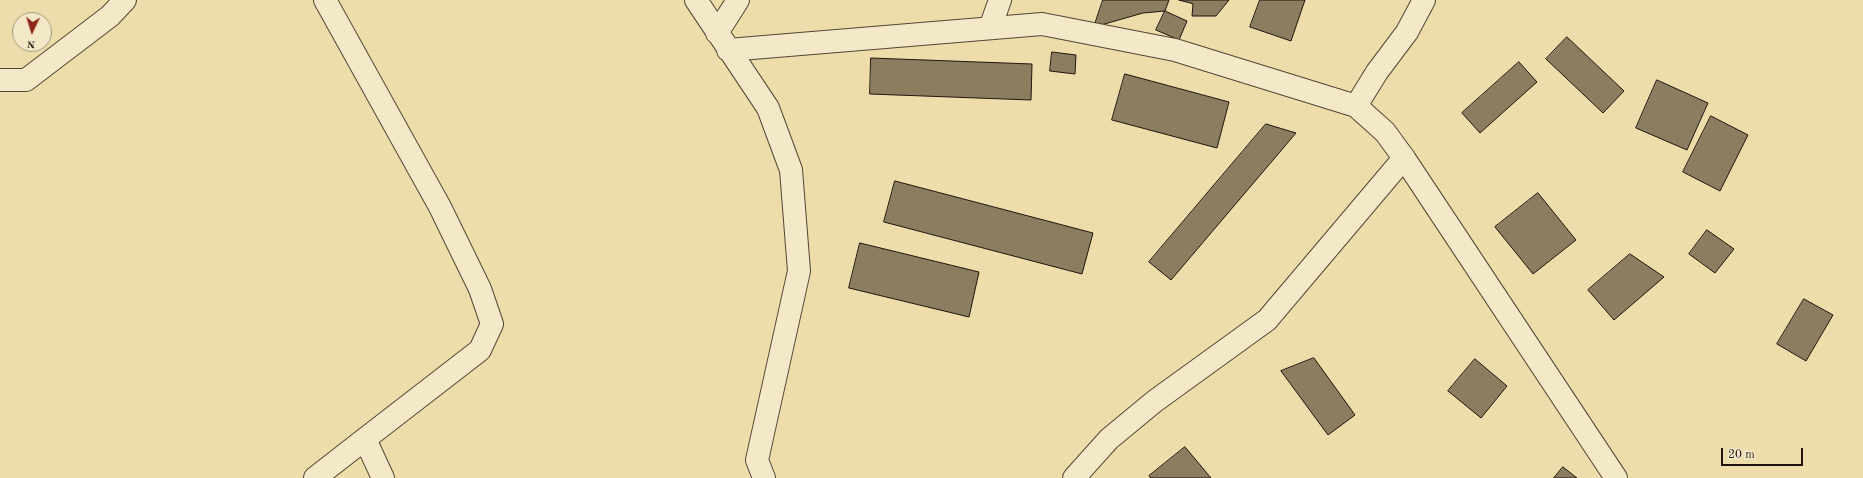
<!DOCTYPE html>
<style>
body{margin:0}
#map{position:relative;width:1863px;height:478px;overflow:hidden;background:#ecddaa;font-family:"Old Standard TT",serif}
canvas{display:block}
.north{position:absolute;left:12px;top:12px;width:40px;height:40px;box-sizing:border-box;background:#f3e9c8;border:1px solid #9f947e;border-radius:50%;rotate:184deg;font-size:11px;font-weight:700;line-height:16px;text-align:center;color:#21140e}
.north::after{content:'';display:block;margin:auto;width:14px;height:18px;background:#8f2418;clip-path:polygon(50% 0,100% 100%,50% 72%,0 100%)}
.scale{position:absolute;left:1721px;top:448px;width:82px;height:18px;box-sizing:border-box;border:2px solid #21140e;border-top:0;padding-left:5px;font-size:12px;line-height:14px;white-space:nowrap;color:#21140e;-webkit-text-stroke:3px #f3e9c8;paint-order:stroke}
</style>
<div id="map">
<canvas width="1863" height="478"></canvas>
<div class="north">N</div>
<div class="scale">20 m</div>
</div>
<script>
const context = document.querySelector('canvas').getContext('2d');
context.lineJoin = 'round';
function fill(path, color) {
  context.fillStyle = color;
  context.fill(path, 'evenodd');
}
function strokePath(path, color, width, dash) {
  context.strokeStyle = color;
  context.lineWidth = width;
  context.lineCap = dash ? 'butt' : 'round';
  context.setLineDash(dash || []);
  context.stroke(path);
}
const building = new Path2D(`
 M1103,0h66l-4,11 -22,2 -49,14z
 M1179,0h50l-13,16h-24l1,-12z
 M1260,0h45l-14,41 -41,-14z
 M1165,11l22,10 -8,19 -23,-10z
 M1567,37l57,54 -21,22 -57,-54z
 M1052,52l24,3 -1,19 -25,-3z
 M871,58l161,6 -1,36 -161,-6z
 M1519,62l18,20 -57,51 -18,-20z
 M1125,74l104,28 -12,46 -105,-28z
 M1657,80l51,23 -21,47 -51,-22z
 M1711,116l37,19 -28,56 -37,-19z
 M1266,124l30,9 -125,147 -22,-18z
 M895,181l198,52 -11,41 -198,-52z
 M1538,193l38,47 -43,34 -38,-47z
 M1707,230l27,19 -19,24 -26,-19z
 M860,243l119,29 -10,45 -120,-29z
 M1630,254l34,23 -50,43 -26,-30z
 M1804,299l29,16 -27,46 -29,-17z
 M1314,358l41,57 -27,20 -47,-64z
 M1475,359l32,27 -26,32 -33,-27z
 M1185,447l26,31h-60l-2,-2z
 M1563,467l14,11h-23z`);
const minor = new Path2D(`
 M325,0l115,207 40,82 12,35 -12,26 -115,89 18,39
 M696,0l72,108 23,62 8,101 -42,189 7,18
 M990,28l10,-28
 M717,33l21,-33
 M728,50l314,-26 133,26 181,56 29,26 19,26 212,320
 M0,80h26l84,-64 15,-16
 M1356,106l21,-34 30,-40 17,-32
 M315,478l50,-39
 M1074,478l35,-39 46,-38 112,-81 137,-162`);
fill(building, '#8b7d5f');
strokePath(building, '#21140e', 1);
strokePath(minor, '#544635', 24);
strokePath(minor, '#f3e9c8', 22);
</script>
